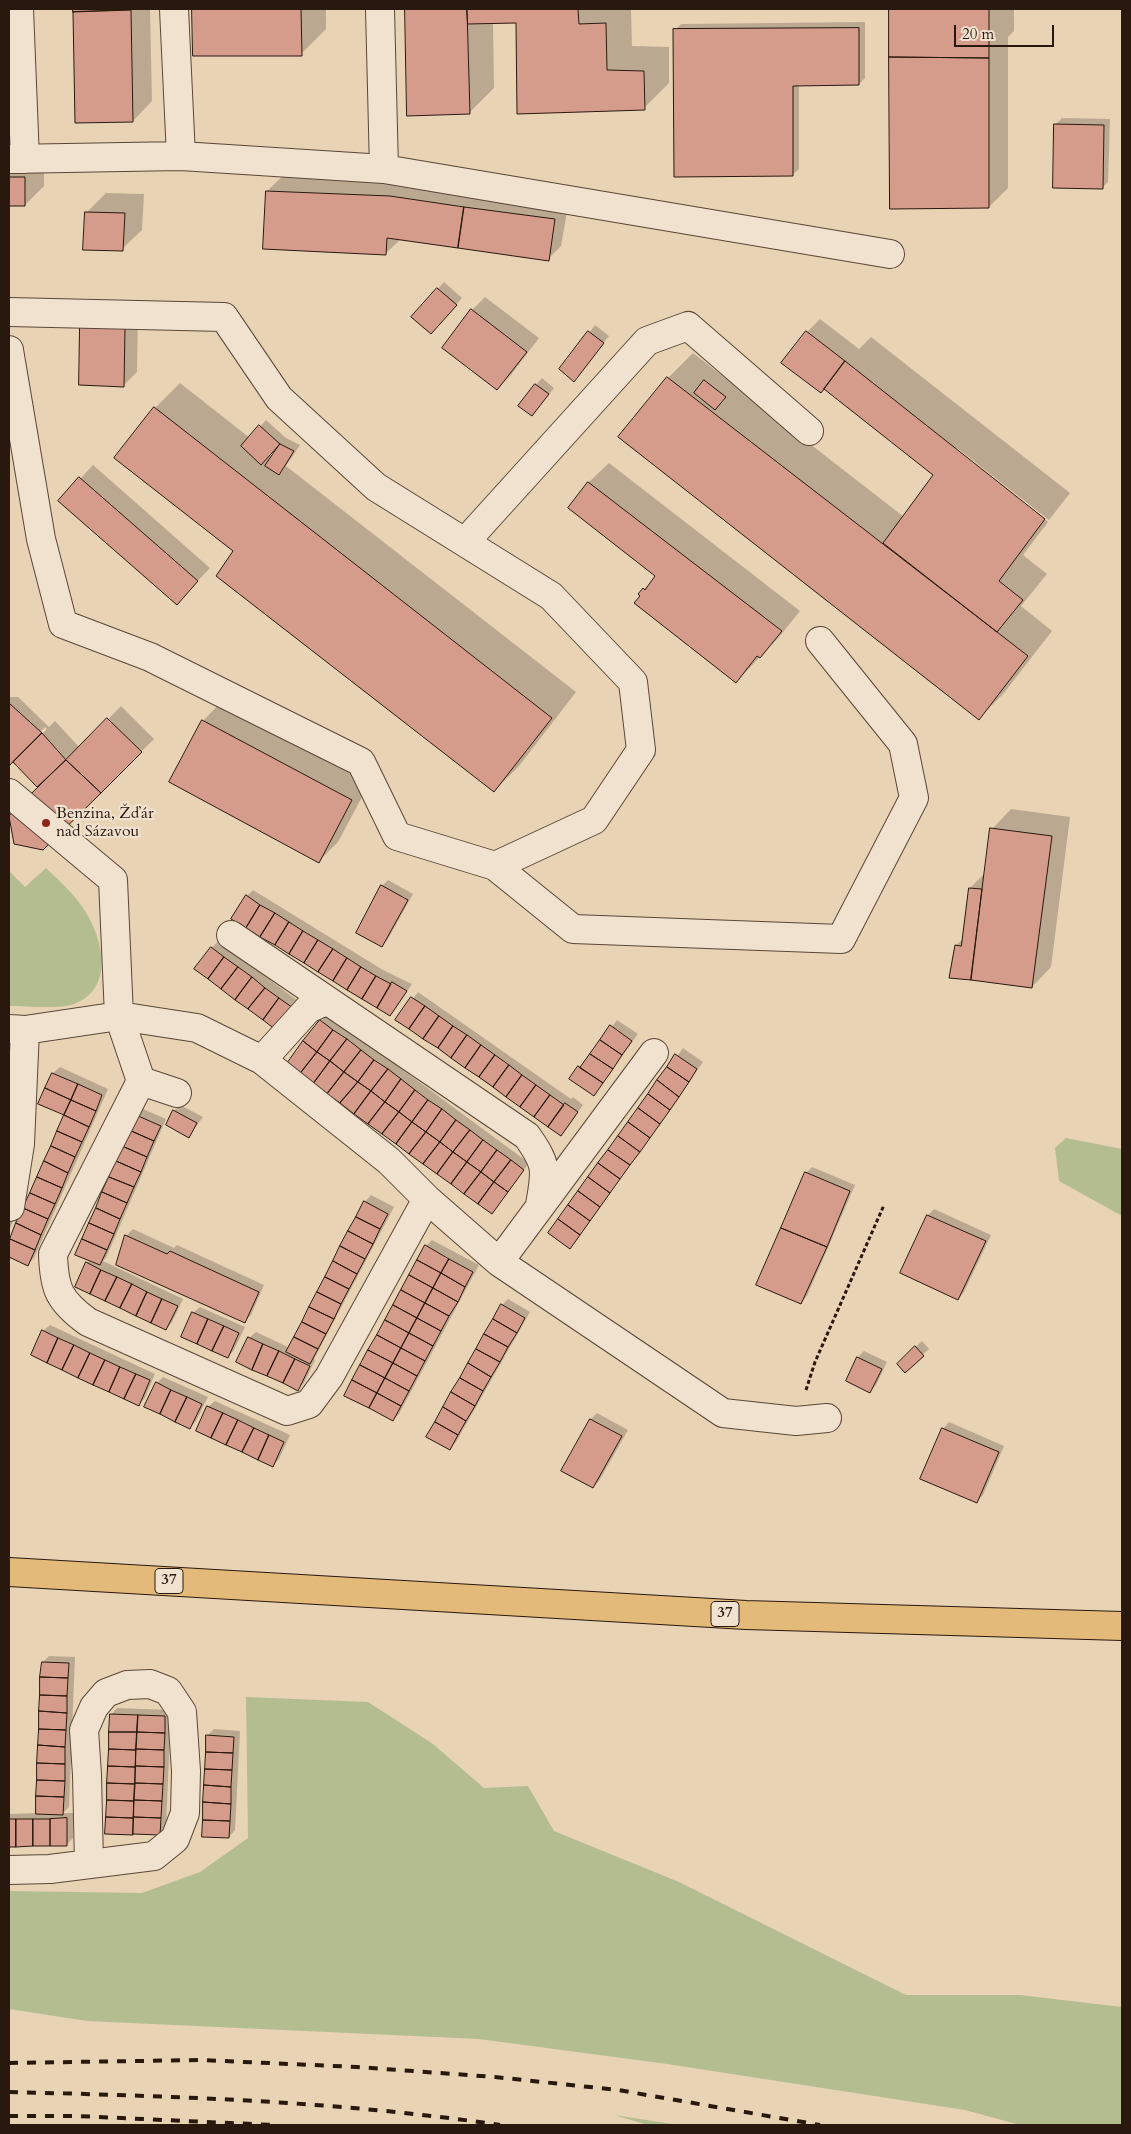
<!DOCTYPE html>
<meta charset="utf-8">
<style>
body{margin:0}
#map{position:relative;width:1131px;height:2134px;overflow:hidden;background:#e9d3b5;font-family:Cardo,serif}
canvas{display:block}
.frame{position:absolute;inset:0;border:10px solid #29180d;pointer-events:none}
.scale{position:absolute;left:954px;top:25px;width:100px;height:22px;box-sizing:border-box;border:2px solid #29180d;border-top:0;padding-left:6px;font-size:15px;line-height:18px;white-space:nowrap;color:#29180d;-webkit-text-stroke:4px #f1e2cf;paint-order:stroke}
</style>
<div id="map">
<canvas width="1131" height="2134"></canvas>
<div class="frame"></div>
<div class="scale">20 m</div>
</div>
<script>
const context = document.querySelector('canvas').getContext('2d');
context.lineJoin = 'round';
function fill(path, color) {
  context.fillStyle = color;
  context.fill(path, 'evenodd');
}
function strokePath(path, color, width, dash) {
  context.strokeStyle = color;
  context.lineWidth = width;
  context.lineCap = dash ? 'butt' : 'round';
  context.setLineDash(dash || []);
  context.stroke(path);
}
function drawText(font, color, halo, rows, align = 'center') {
  context.font = font + ' Cardo,serif';
  context.lineWidth = 4.5;
  context.setLineDash([]);
  context.textBaseline = 'middle';
  context.strokeStyle = halo;
  context.fillStyle = color;
  for (const [text, x, y, turn = 0] of rows) {
    context.save();
    context.translate(x, y);
    context.rotate((+turn || 0) * Math.PI / 180);
    context.textAlign = isNaN(turn) ? turn : align;
    if (halo) context.strokeText(text, 0, 0);
    context.fillText(text, 0, 0);
    context.restore();
  }
}
const green = new Path2D(`
 M46,868c11,11 23,21 32,33 24,30 41,89 -7,104 -13,4 -47,1 -62,1v-135l16,16z
 M1066,1138l56,11v67l-63,-35 -4,-33z
 M246,1697l122,5 65,42 51,44 44,-2 26,45 125,51 227,113h114l102,12v118h-102l-55,-15 -298,-46 -188,-25 -392,-18 -78,-12v-118l133,2 58,-21 48,-34z
 M614,2115l65,10h-31z`);
const shadow = new Path2D(`
 M74,9h76l2,92 -19,20 -57,1z
 M194,9h132v20l-25,25 -106,1z
 M406,9h225l1,37 37,1v36l-25,25 -127,-86h-24l1,66 -25,25 -60,2z
 M891,9h123v22l-6,6v151l-19,19 -98,1z
 M865,22v56l-6,6 -60,1v84l-7,6 -117,-145 6,-6z
 M1062,118l48,1 -2,63 -6,6 -47,-63z
 M27,158h17v28l-19,19h-16v-29z
 M287,172l123,5 158,29 -7,40 -13,13 -147,-20 -16,15 -118,-63z
 M106,193l38,1 -2,36 -20,19 -36,-36z
 M444,282l18,16 -25,28 -24,-10z
 M485,297l54,41 -29,38 -13,13 -25,-79z
 M138,314l-1,58 -13,13 -43,-58z
 M820,319l39,30 12,-12 199,156 -21,27 -92,-72v3l91,71 -25,33 24,19 -26,32 31,25 -48,62 -25,25 -311,-340 25,-25 211,164 31,-42 -111,-87 -17,-56z
 M595,325l14,11 -35,44 -13,-11z
 M542,378l12,10 -16,20 -2,-23z
 M180,383l70,55 16,-18 20,18 14,7 -14,21 290,226 -57,74 -25,25 -260,-240 -79,-143zM279,444l1,1 -7,11 -3,-2z
 M609,463l191,148 -21,26 -43,45 -94,-87 2,-6 13,-13 -87,-68 19,-26z
 M93,465l117,103 -33,35 -117,-102z
 M9,697h9l31,30 6,-6 25,27 41,-42 33,33 -111,110 25,-89 -2,-2 -29,27 -22,-23 32,-33 -2,-2 -36,37z
 M222,701l149,79 -33,62 -19,19 -116,-140z
 M1011,809l59,8 -19,150 -19,20 -82,-10 6,-32 7,-6 7,-51 13,-13h3l6,-46z
 M388,880l25,14 -25,45 -6,7v-60z
 M253,890l130,80 29,14 -16,24 -6,7 -143,-119z
 M218,941l80,60 -16,21 -70,-74z
 M418,992l153,107 2,-2 10,8 -16,23 -7,7 -163,-115z
 M327,1014l202,149 -37,50 -204,-148z
 M617,1020l21,14 -44,61 -23,-16z
 M683,1048l20,14 -133,185 -20,-14z
 M9,1060h2l-2,45z
 M60,1067l48,22 -74,169 -6,6 -19,-8v-12l57,-130 -26,-11 13,-30z
 M180,1105l23,12 -14,19 -15,-25z
 M143,1109l23,10 -60,139 -3,3 80,38 -11,23 -6,7 -79,-66 3,-3 47,-144z
 M812,1167l43,18 -48,111 -6,7 5,-130z
 M371,1195l23,12 -80,152 1,1 -11,23 -6,6 -49,-51 7,-6 34,16 75,-146z
 M934,1209l57,26 -27,57 -6,7 -57,-26 27,-58z
 M9,1217l5,2 -5,12z
 M133,1229l41,19 3,-3 87,40 -13,30 -7,7 -127,-58 9,-28z
 M432,1240l47,25 -80,149 -6,6 33,-174z
 M508,1299l22,13 -74,130 -6,6 52,-143z
 M200,1307l45,20 -11,23 -6,7 -35,-44z
 M50,1325l105,49 -10,24 -6,6 -96,-73z
 M922,1341l7,8 -24,22 -7,-7z
 M864,1351l23,11 -11,23 -6,6 -23,-11 11,-23z
 M163,1377l45,20 -12,24 -6,6 -33,-44z
 M215,1401l75,34 -11,24 -6,6 -65,-58z
 M597,1413l31,17 -29,51 -6,6 -31,-17 29,-51z
 M949,1422l55,24 -21,49 -6,6 -34,-72z
 M49,1656l26,1 -6,150 -6,6h10v25l-6,6 -58,1v-31l28,-1 6,-151z
 M117,1708l54,2 -5,117 -6,6h-53l4,-118z
 M214,1729l26,2 -5,99 -6,7 -22,-101z`);
const building = new Path2D(`
 M73,9h58v1l-58,2z
 M192,9h109l1,47h-109z
 M405,9h62l3,105 -63,2z
 M467,9h111l1,15 27,-1 1,47 37,1 1,39 -128,4 -1,-91 -48,1z
 M889,9h100v49l-100,-1z
 M131,10l2,112 -58,1 -2,-111z
 M859,28v57l-66,1v90l-119,1 -1,-148z
 M889,57l100,1v150l-99,1z
 M1054,124l50,1 -1,64 -50,-1z
 M9,177h16v29h-16z
 M266,191l124,5 74,11 -6,41 -71,-10 -1,17 -123,-6z
 M464,207l91,12 -6,42 -91,-13z
 M85,212l40,1 -2,38 -40,-1z
 M437,288l20,17 -26,29 -20,-17z
 M471,309l56,43 -30,38 -55,-42z
 M80,326l45,1 -1,60 -45,-2z
 M588,331l16,12 -30,39 -15,-13z
 M806,331l39,30 -24,32 -40,-30z
 M845,361l200,158 -46,62 24,19 -26,32 -114,-89 50,-68 -109,-86z
 M667,377l361,279 -49,64 -361,-283z
 M704,380l22,17 -11,13 -21,-17z
 M535,384l14,10 -17,22 -14,-10z
 M154,407l398,311 -58,74 -278,-216 17,-25 -119,-93z
 M259,425l21,19 -19,21 -20,-19z
 M280,444l14,7 -15,24 -14,-9z
 M79,477l119,104 -21,24 -119,-104z
 M588,482l194,149 -22,27 -3,-2 -21,27 -102,-80 6,-7 -2,-2 5,-6 2,2 10,-14 -87,-68z
 M9,703l33,30 -33,33z
 M107,718l35,34 -41,41 -35,-33z
 M202,720l150,80 -33,63 -150,-81z
 M42,733l24,27 -29,27 -24,-25z
 M66,760l35,33 -58,57 -29,-6 -5,-28z
 M990,828l62,8 -20,152 -61,-8z
 M381,885l27,15 -26,47 -26,-14z
 M969,888l13,1 -11,91 -22,-2 6,-33 6,1z
 M246,895l14,10 -14,23 -15,-9z
 M260,905l15,8 -15,24 -14,-9z
 M275,913l14,9 -14,23 -15,-8z
 M289,922l14,9 -14,23 -14,-9z
 M303,931l15,9 -14,23 -15,-9z
 M318,940l15,9 -15,23 -14,-9z
 M211,947l13,10 -16,22 -14,-10z
 M333,949l14,9 -14,23 -15,-9z
 M224,957l14,10 -17,22 -13,-10z
 M347,958l14,9 -14,23 -14,-9z
 M238,967l14,10 -17,23 -14,-11z
 M361,967l15,9 -14,23 -15,-9z
 M376,976l15,8 -14,24 -15,-9z
 M252,977l13,11 -17,21 -13,-9z
 M392,982l15,9 -17,25 -13,-8z
 M265,988l14,10 -16,22 -15,-11z
 M411,997l14,9 -16,23 -14,-9z
 M279,998l14,10 -17,22 -13,-10z
 M425,1006l14,10 -16,23 -14,-10z
 M439,1016l14,10 -15,22 -15,-9z
 M320,1020l13,10 -16,22 -14,-11z
 M610,1025l22,16 -10,14 -22,-15z
 M453,1026l14,9 -16,23 -13,-10z
 M333,1030l14,9 -17,22 -13,-9z
 M467,1035l14,10 -16,23 -14,-10z
 M347,1039l14,11 -17,22 -14,-11z
 M600,1040l22,15 -9,14 -23,-15z
 M303,1041l14,11 -18,23 -13,-10z
 M481,1045l14,10 -16,22 -14,-9z
 M361,1050l13,10 -16,22 -14,-10z
 M317,1052l13,9 -17,23 -14,-9z
 M590,1054l23,15 -10,14 -23,-15z
 M675,1054l22,15 -8,13 -22,-15z
 M495,1055l14,10 -16,22 -14,-10z
 M374,1060l14,9 -17,22 -13,-9z
 M330,1061l14,11 -17,22 -14,-10z
 M509,1065l13,10 -16,22 -13,-10z
 M578,1066l25,17 -9,13 -25,-17z
 M667,1067l22,15 -10,15 -22,-17z
 M388,1069l13,10 -16,23 -14,-11z
 M344,1072l14,10 -18,21 -13,-9z
 M52,1073l26,11 -7,16 -26,-12z
 M522,1075l14,10 -16,22 -14,-10z
 M401,1079l14,11 -16,22 -14,-10z
 M657,1080l22,17 -9,13 -22,-16z
 M358,1082l13,9 -17,23 -14,-11z
 M78,1084l24,11 -6,16 -25,-11z
 M536,1085l14,10 -16,22 -14,-10z
 M45,1088l26,12 -7,15 -26,-11z
 M415,1090l13,10 -16,22 -13,-10z
 M371,1091l14,11 -17,22 -14,-10z
 M648,1094l22,16 -10,14 -22,-16z
 M550,1095l14,10 -16,22 -14,-10z
 M71,1100l25,11 -7,16 -25,-12z
 M428,1100l14,9 -16,23 -14,-10z
 M385,1102l14,10 -17,22 -14,-10z
 M565,1103l13,9 -17,24 -13,-9z
 M638,1108l22,16 -10,14 -22,-16z
 M442,1109l14,11 -16,22 -14,-10z
 M173,1110l24,13 -8,15 -23,-13z
 M399,1112l13,10 -16,22 -14,-10z
 M64,1115l25,12 -7,15 -25,-11z
 M136,1115l25,11 -7,15 -25,-11z
 M456,1120l14,10 -17,22 -13,-10z
 M412,1122l14,10 -17,22 -13,-10z
 M628,1122l22,16 -10,14 -22,-16z
 M129,1130l25,11 -7,16 -25,-11z
 M470,1130l13,10 -16,22 -14,-10z
 M57,1131l25,11 -7,15 -24,-11z
 M426,1132l14,10 -17,22 -14,-10z
 M618,1136l22,16 -10,13 -22,-15z
 M483,1140l14,10 -16,22 -14,-10z
 M440,1142l13,10 -16,22 -14,-10z
 M51,1146l24,11 -7,16 -24,-12z
 M122,1146l25,11 -6,15 -25,-11z
 M497,1150l14,10 -17,22 -13,-10z
 M608,1150l22,15 -10,14 -22,-16z
 M453,1152l14,10 -16,22 -14,-10z
 M511,1160l13,10 -16,22 -14,-10z
 M44,1161l24,12 -6,15 -25,-11z
 M116,1161l25,11 -7,15 -25,-10z
 M467,1162l14,10 -17,22 -13,-10z
 M598,1163l22,16 -10,14 -22,-16z
 M481,1172l13,10 -16,22 -14,-10z
 M805,1172l45,19 -23,56 -46,-19z
 M37,1177l25,11 -7,16 -25,-11z
 M109,1177l25,10 -7,16 -25,-11z
 M588,1177l22,16 -10,14 -22,-16z
 M494,1182l14,10 -16,22 -14,-10z
 M578,1191l22,16 -10,14 -22,-16z
 M102,1192l25,11 -7,16 -24,-11z
 M30,1193l25,11 -7,15 -25,-11z
 M364,1201l24,13 -8,15 -24,-12z
 M568,1205l22,16 -10,14 -22,-16z
 M23,1208l25,11 -7,16 -25,-12z
 M96,1208l24,11 -6,15 -25,-11z
 M927,1215l59,26 -28,59 -58,-27z
 M356,1217l24,12 -7,15 -25,-13z
 M558,1219l22,16 -10,14 -22,-16z
 M16,1223l25,12 -6,15 -25,-11z
 M89,1223l25,11 -7,16 -25,-11z
 M781,1228l46,19 -26,57 -45,-19z
 M348,1231l25,13 -8,15 -25,-13z
 M125,1235l42,19 3,-3 89,41 -14,31 -129,-58z
 M10,1239l25,11 -7,16 -19,-9z
 M82,1239l25,11 -7,15 -25,-10z
 M425,1245l24,14 -8,14 -24,-13z
 M340,1246l25,13 -8,15 -24,-13z
 M449,1259l24,13 -8,15 -24,-14z
 M417,1260l24,13 -8,15 -24,-13z
 M333,1261l24,13 -8,15 -24,-12z
 M86,1262l15,8 -11,24 -15,-7z
 M101,1270l16,7 -12,24 -15,-7z
 M441,1273l24,14 -7,15 -25,-14z
 M409,1275l24,13 -8,15 -24,-13z
 M117,1277l15,7 -12,24 -15,-7z
 M325,1277l24,12 -8,15 -24,-12z
 M132,1284l15,8 -11,24 -16,-8z
 M433,1288l25,14 -9,14 -24,-13z
 M401,1290l24,13 -8,15 -24,-13z
 M147,1292l15,7 -11,24 -15,-7z
 M317,1292l24,12 -7,15 -25,-12z
 M162,1299l16,7 -12,24 -15,-7z
 M425,1303l24,13 -8,15 -24,-13z
 M501,1304l24,14 -8,15 -24,-14z
 M393,1305l24,13 -8,15 -24,-13z
 M309,1307l25,12 -8,15 -24,-12z
 M192,1312l16,7 -11,25 -16,-7z
 M417,1318l24,13 -8,15 -24,-13z
 M208,1319l16,7 -12,25 -15,-7z
 M493,1319l24,14 -9,14 -24,-13z
 M385,1320l24,13 -8,15 -24,-13z
 M302,1322l24,12 -8,15 -24,-12z
 M224,1326l15,7 -11,25 -16,-7z
 M42,1330l16,8 -11,25 -16,-8z
 M409,1333l24,13 -8,15 -24,-13z
 M484,1334l24,13 -8,15 -24,-13z
 M377,1335l24,13 -8,15 -25,-13z
 M248,1337l15,7 -11,26 -16,-8z
 M294,1337l24,12 -8,15 -24,-12z
 M58,1338l16,7 -12,25 -15,-7z
 M263,1344l16,7 -12,25 -15,-6z
 M74,1345l16,8 -12,25 -16,-8z
 M915,1346l9,10 -19,17 -8,-9z
 M401,1348l24,13 -8,15 -24,-13z
 M476,1349l24,13 -9,15 -23,-14z
 M368,1350l25,13 -8,15 -25,-13z
 M279,1351l16,8 -12,24 -16,-7z
 M90,1353l15,7 -12,25 -15,-7z
 M857,1357l25,12 -12,24 -24,-12z
 M295,1359l15,7 -12,25 -15,-8z
 M105,1360l15,7 -11,25 -16,-7z
 M393,1363l24,13 -8,15 -24,-13z
 M468,1363l23,14 -8,14 -23,-13z
 M360,1365l25,13 -8,15 -25,-13z
 M120,1367l16,7 -12,25 -15,-7z
 M136,1374l14,6 -11,26 -15,-7z
 M385,1378l24,13 -8,15 -24,-13z
 M460,1378l23,13 -8,15 -24,-14z
 M352,1380l25,13 -8,15 -25,-12z
 M156,1382l15,8 -11,24 -16,-7z
 M171,1390l16,7 -12,25 -15,-8z
 M451,1392l24,14 -9,15 -23,-14z
 M377,1393l24,13 -8,15 -24,-13z
 M187,1397l15,7 -12,25 -15,-7z
 M207,1406l16,7 -12,25 -15,-7z
 M443,1407l23,14 -8,14 -23,-13z
 M223,1413l15,7 -12,25 -15,-7z
 M590,1419l32,17 -29,52 -32,-17z
 M238,1420l16,8 -12,24 -16,-7z
 M435,1422l23,13 -8,15 -24,-13z
 M254,1428l15,7 -11,25 -16,-8z
 M942,1428l57,24 -22,51 -57,-24z
 M269,1435l15,7 -11,25 -15,-7z
 M42,1662l27,1 -1,15 -28,-1z
 M40,1677l28,1 -1,18 -27,-1z
 M40,1695l27,1v17l-28,-2z
 M39,1711l28,2 -1,17 -27,-1z
 M110,1714l28,1 -1,17h-28z
 M138,1715l27,1v17l-28,-1z
 M39,1729l27,1 -1,17 -27,-2z
 M109,1732h28l-1,18 -27,-1z
 M137,1732l28,1 -1,17 -28,-1z
 M206,1735l28,2 -1,16 -27,-1z
 M38,1745l27,2v17l-28,-1z
 M109,1749l27,1 -1,17 -27,-1z
 M136,1749l28,1v17l-28,-1z
 M206,1752l27,1 -1,17 -27,-1z
 M37,1763l28,1v17l-28,-1z
 M108,1766l27,1v17l-28,-1z
 M136,1766l28,1 -1,17 -28,-1z
 M205,1769l27,1 -1,17 -27,-2z
 M37,1780l28,1 -1,16 -28,-1z
 M107,1783l28,1 -1,17 -27,-1z
 M135,1783l28,1 -1,17 -28,-1z
 M204,1785l27,2v17l-28,-2z
 M36,1796l28,1 -1,18 -27,-1z
 M107,1800l27,1 -1,17 -27,-1z
 M134,1800l28,1 -1,17 -27,-1z
 M203,1802l28,2 -1,17 -27,-1z
 M106,1817l27,1v17l-28,-1z
 M134,1817l27,1 -1,17 -27,-1z
 M67,1818v28h-17v-27z
 M9,1819h7v28h-7z
 M16,1819h17v27l-17,1z
 M33,1819h17v27h-17z
 M203,1820l27,1 -1,17 -27,-1z`);
const path = new Path2D(`
 M806,1390l9,-28 69,-157`);
const minor = new Path2D(`
 M19,9l6,150
 M174,9l7,147
 M380,9l4,160
 M9,159l172,-3 203,13 506,85
 M9,312l215,5 55,81 97,89 175,109 82,86 8,68 -47,70 -99,46 -98,-30 -36,-74 -211,-105 -87,-33 -22,-85 -32,-189
 M465,542l182,-201 41,-15 121,105
 M9,793l104,87 6,136 22,65 -88,173c1,35 6,47 35,68l199,89 22,-7 20,-27 98,-178
 M495,866l78,63 268,10 73,-141 -11,-54 -83,-103
 M231,935l296,201c21,30 19,34 13,69
 M9,1029l16,1 94,-14 78,12 65,32 127,101 38,38 72,63 224,151 73,8 31,-3
 M262,1060l46,-51 18,-8
 M141,1081l36,12
 M10,1207l10,-63 5,-114
 M499,1262l155,-209
 M9,1870l41,-1 104,-13 21,-17 10,-26 1,-42 -4,-59 -14,-21 -18,-7 -23,1 -21,8 -12,14 -10,23 3,45 2,89`);
const major = new Path2D(`
 M9,1572l737,43 376,11`);
const rail = new Path2D(`
 M9,2063l191,-3 157,7 138,10 123,13 202,35
 M9,2092c164,4 329,9 491,33
 M9,2116h68l196,9`);
const markers = [
 [46,823,5,"#8f2418"]
];
const shields = [
 [169,1581,28],
 [725,1614,28]
];
const shieldNames = [
 ["37",169,1581],
 ["37",725,1614]
];
const poiNames = [
 ["Benzina, Žďár",56,814],
 ["nad Sázavou",56,832]
];
fill(green, '#b4bd90');
fill(shadow, '#0003');
fill(building, '#d59c8c');
strokePath(building, '#29180d', 1);
strokePath(minor, '#594737', 30);
strokePath(major, '#29180d', 30);
strokePath(path, '#29180d', 3, [4, 2.5]);
strokePath(minor, '#f1e2cf', 28);
strokePath(major, '#e4ba7a', 28);
strokePath(rail, '#29180d', 4, [9, 9]);
for (const [x, y, r, color] of markers) {
  const dot = new Path2D();
  dot.arc(x, y, r, 0, 2 * Math.PI);
  context.fillStyle = color;
  context.fill(dot);
  strokePath(dot, '#f1e2cf', 2);
}
for (const [x, y, w] of shields) {
  const box = new Path2D();
  box.roundRect(x - w / 2, y - 12.5, w, 25, 4);
  context.fillStyle = '#f1e2cf';
  context.fill(box);
  strokePath(box, '#29180d', 1);
}
drawText('bold 15px', '#29180d', null, shieldNames);
drawText('16px', '#29180d', '#f1e2cf', poiNames, 'left');
</script>
